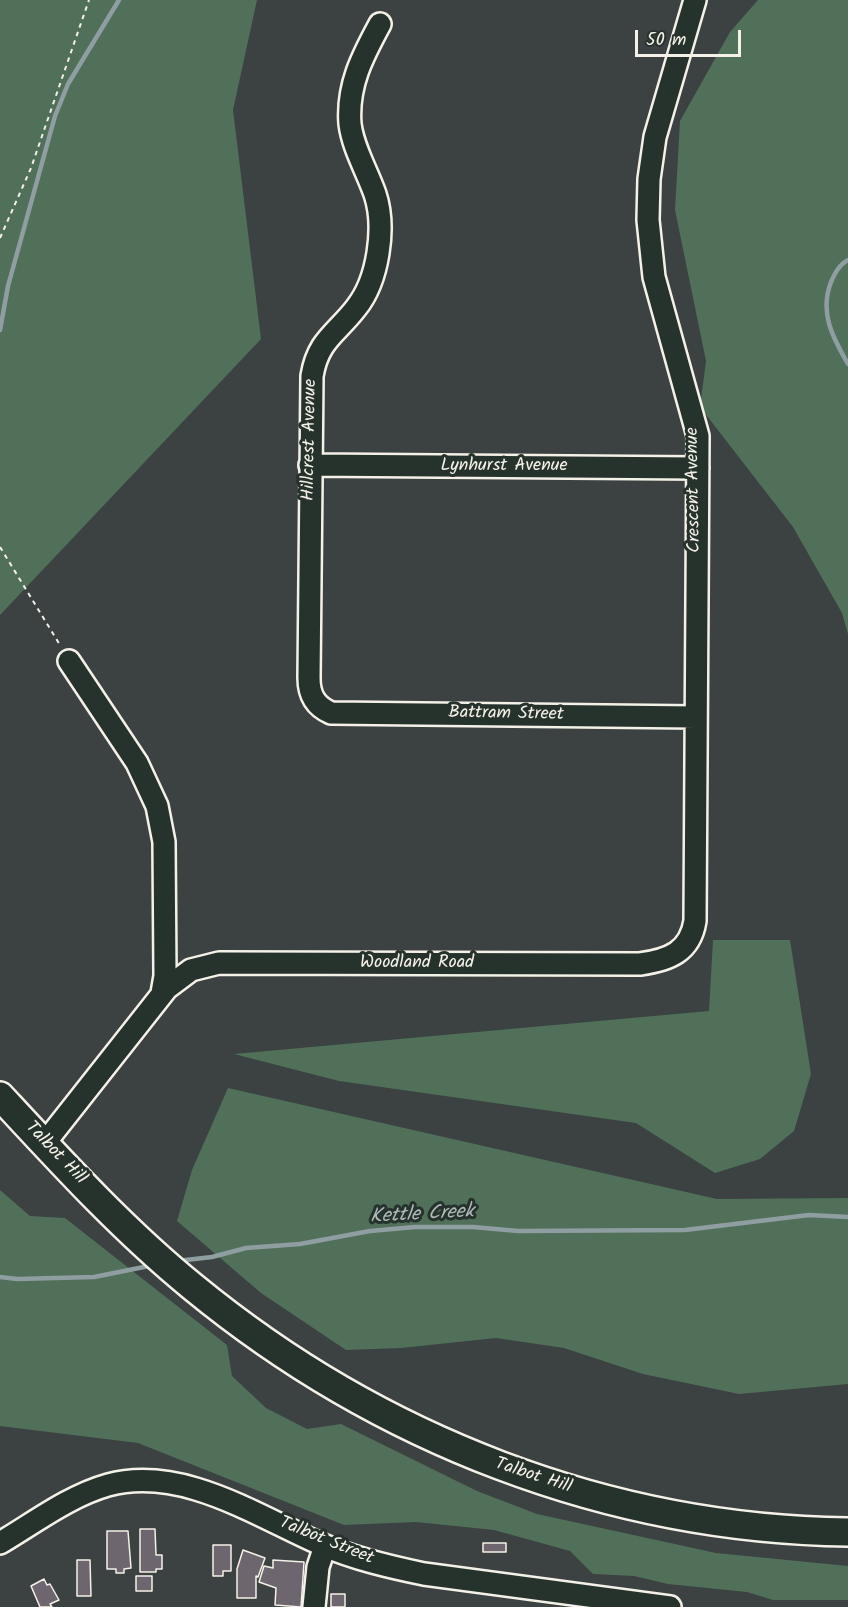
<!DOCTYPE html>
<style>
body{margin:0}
#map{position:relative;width:848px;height:1607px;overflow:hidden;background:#3c4241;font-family:Kalam,sans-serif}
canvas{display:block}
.scale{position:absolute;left:635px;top:30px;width:106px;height:27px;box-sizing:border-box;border:3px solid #f4f1e8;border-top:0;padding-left:8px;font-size:18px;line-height:21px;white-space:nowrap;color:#f4f1e8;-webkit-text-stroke:4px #26332d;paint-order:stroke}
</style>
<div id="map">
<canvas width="848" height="1607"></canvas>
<div class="scale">50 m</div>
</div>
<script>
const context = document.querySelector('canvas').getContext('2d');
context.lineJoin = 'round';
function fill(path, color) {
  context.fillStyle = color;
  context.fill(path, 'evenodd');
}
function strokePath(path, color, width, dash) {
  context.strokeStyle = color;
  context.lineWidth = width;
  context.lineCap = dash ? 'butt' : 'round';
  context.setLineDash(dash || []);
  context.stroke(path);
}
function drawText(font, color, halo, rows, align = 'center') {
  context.font = font + ' Kalam,sans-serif';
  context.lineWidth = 6;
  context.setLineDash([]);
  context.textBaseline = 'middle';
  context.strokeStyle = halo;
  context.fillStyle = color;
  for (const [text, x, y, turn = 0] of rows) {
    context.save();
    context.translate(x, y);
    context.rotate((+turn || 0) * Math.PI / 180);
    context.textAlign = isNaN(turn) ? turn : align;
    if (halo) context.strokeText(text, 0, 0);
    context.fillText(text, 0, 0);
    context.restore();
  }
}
const green = new Path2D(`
 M0,0h257l-24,110 28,229 -261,276z
 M758,0h90v634l-6,-21 -49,-86 -93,-120 6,-46 -31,-151 5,-89 50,-89z
 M713,940h77l21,134 -17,57 -34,28 -45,14 -79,-50 -297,-42 -105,-27 475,-43z
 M228,1088l489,111 131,-1v186l-109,10 -96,-20 -79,-26 -68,-10 -95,10 -55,2 -85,-57 -84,-72 15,-51z
 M0,1190l30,26 35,2 162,127 5,31 34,32 41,21 34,-5 136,67 60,23 179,39 132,13v34h-75l-26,-8 -79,-8 -34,-8 -41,-2 -23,-23 -76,-21 -78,-8 -72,3 -206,-82 -138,-17z`);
const stream = new Path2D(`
 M848,260c-9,5 -13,13 -17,22 -12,31 2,56 17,82
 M0,330l8,-44 47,-170 13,-32 51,-84
 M177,1261l35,-4 34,-9 54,-4 70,-13 45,-4h58l45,4 167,-1 124,-15 39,2
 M0,1277l17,2 77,-2 60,-12`);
const building = new Path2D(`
 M140,1529h15l1,26h6v14h-6v3h-16z
 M107,1531h21l3,37 -7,1v4h-8v-4h-9z
 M483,1543h23v9h-23z
 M213,1545h18v26h-8v5h-10z
 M243,1550l22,8 -7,19 -2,-1v22h-19v-29z
 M77,1560h13l1,36h-14z
 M273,1560l31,2 -3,45 -26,-2 1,-17 -17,-6 5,-16 9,2z
 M136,1576h16v15h-16z
 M44,1579l3,6 3,-1 9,16 -9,4 2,3h-12l-9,-21z
 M331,1594h14v13h-14z`);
const path = new Path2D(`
 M0,238l31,-70 58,-168
 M0,547l60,98`);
const minor = new Path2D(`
 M380,24c-18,33 -33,62 -30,100 3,24 17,47 25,70 6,18 6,40 3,59 -3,19 -10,40 -22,55 -20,26 -38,32 -44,68l-3,302c0,17 6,28 22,35l365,4
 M310,465l388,3
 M69,661l68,102 20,43 7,36 1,134 -3,17
 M44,1144l123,-156 24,-18 28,-7 421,1c29,-4 50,-12 55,-43l3,-485 -44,-159 -6,-57 1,-41 6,-42 40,-137
 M0,1543c34,-20 69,-47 108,-58 75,-20 150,32 215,60 32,14 67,22 101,29l246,33
 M314,1607l4,-40 7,-21`);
const major = new Path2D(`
 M0,1096c62,67 123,134 193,191 185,152 415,242 655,245`);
const streetNames = [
 ["Hillcrest Avenue",311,440,-89],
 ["Lynhurst Avenue",504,467],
 ["Crescent Avenue",695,490,-91],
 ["Battram Street",506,715,1],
 ["Woodland Road",417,964],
 ["Talbot Hill",55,1154,46],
 ["Talbot Hill",533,1477,18],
 ["Talbot Street",326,1542,22]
];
const waterNames = [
 ["Kettle Creek",422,1216,-3]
];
fill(green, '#50705a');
strokePath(stream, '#8f9ea1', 4.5);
fill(building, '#6e666f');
strokePath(building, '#f4f1e8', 1.5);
strokePath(minor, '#f4f1e8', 26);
strokePath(major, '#f4f1e8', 32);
strokePath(path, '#f4f1e8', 2, [4.5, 4.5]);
strokePath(minor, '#26332d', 21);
strokePath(major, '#26332d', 27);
drawText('18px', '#f4f1e8', '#26332d', streetNames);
drawText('italic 20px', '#b1b9b8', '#26332d', waterNames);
</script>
